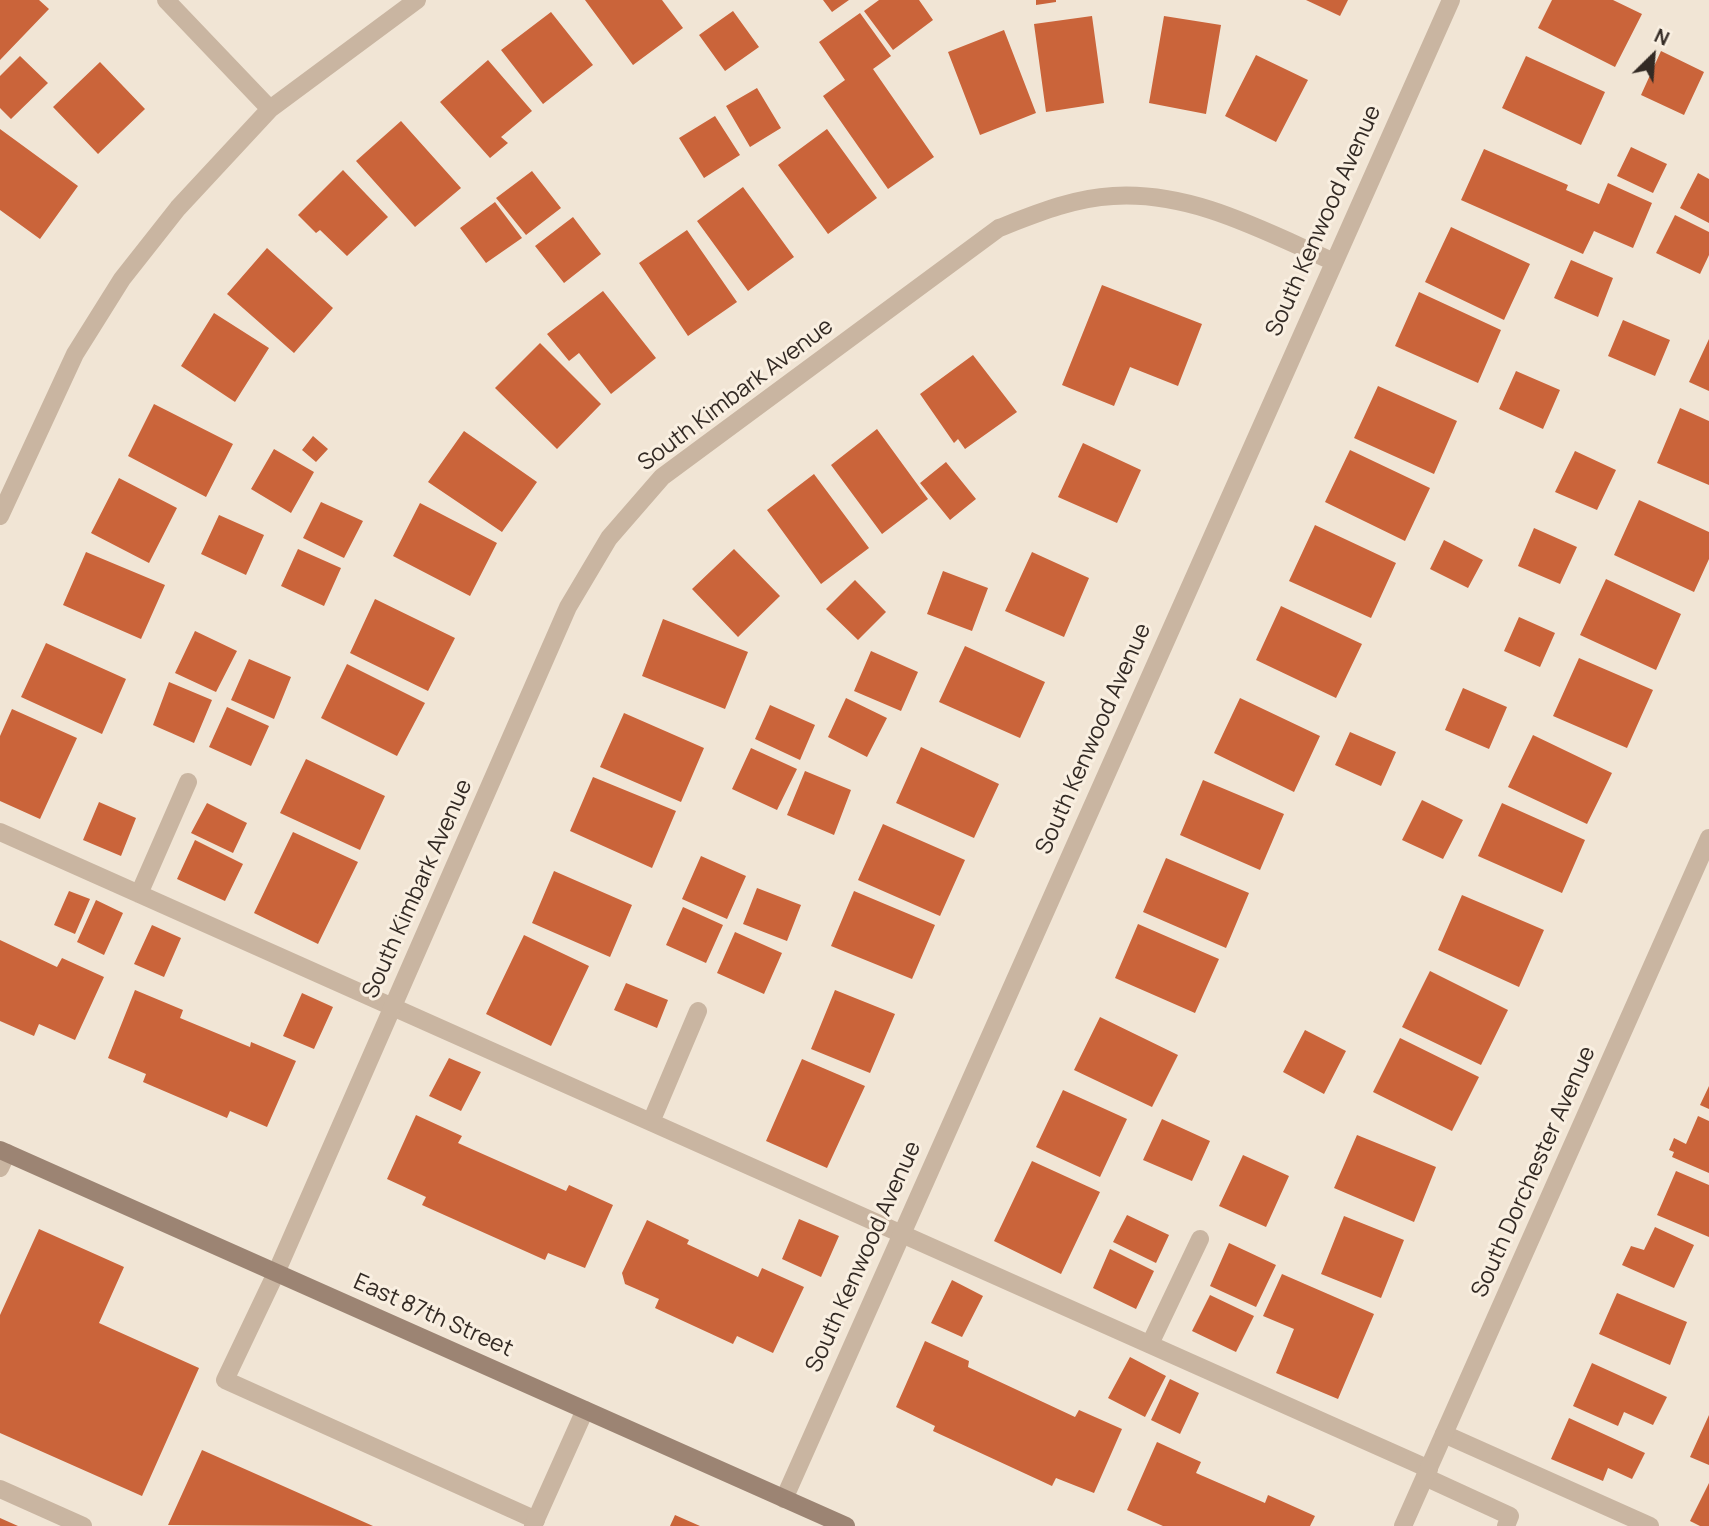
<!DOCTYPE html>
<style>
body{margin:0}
#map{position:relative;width:1709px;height:1526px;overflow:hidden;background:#f1e5d5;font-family:Manrope,sans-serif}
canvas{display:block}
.north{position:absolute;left:1618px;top:21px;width:70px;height:70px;-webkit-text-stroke:5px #f9efe1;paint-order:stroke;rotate:25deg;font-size:19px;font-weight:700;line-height:28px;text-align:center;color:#332a24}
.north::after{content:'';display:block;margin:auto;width:24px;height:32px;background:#332a24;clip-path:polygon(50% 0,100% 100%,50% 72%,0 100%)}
</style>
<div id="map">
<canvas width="1709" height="1526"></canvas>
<div class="north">N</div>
</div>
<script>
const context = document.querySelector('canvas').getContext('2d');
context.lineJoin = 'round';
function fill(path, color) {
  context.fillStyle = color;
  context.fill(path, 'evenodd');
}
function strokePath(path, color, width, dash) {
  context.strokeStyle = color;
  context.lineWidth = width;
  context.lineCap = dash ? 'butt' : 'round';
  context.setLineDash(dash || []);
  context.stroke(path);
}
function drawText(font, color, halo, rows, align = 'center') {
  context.font = font + ' Manrope,sans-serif';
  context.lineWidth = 6;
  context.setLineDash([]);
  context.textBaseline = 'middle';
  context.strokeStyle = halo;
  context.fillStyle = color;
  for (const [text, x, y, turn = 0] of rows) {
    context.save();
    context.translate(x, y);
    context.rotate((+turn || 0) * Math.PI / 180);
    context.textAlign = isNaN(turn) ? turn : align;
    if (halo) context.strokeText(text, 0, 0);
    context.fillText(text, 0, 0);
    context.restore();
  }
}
const building = new Path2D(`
 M0,0h39l10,9 -49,51z
 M585,0h77l21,28 -50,37z
 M823,0h26l-17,12z
 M879,0h40l14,20 -40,30 -29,-39z
 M1036,0h20v2l-20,3z
 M1306,0h42l-8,16z
 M1552,0h61l29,14 -27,53 -77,-39z
 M733,11l26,36 -34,24 -26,-36z
 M551,12l42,53 -50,39 -42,-54z
 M860,13l31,43 -18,13 61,88 -46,32 -65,-93 22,-16 -26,-38z
 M1092,16l12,87 -58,9 -12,-88z
 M1164,16l57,9 -15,89 -57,-11z
 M1004,30l32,83 -56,22 -32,-83z
 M1661,51l43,21 -20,43 -43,-20z
 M1256,55l52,25 -32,62 -51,-26z
 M20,56l28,27 -37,36 -11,-11v-32z
 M1526,56l79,36 -24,53 -79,-37z
 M488,60l44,51 -31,26 7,6 -18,15 -50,-56z
 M100,62l45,47 -47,45 -45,-47z
 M757,88l24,40 -31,19 -24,-41z
 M715,116l25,39 -36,23 -25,-40z
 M401,121l60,67 -46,39 -59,-66z
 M0,129l78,57 -38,53 -40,-29z
 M827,129l50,69 -49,36 -50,-69z
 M1631,147l36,17 -14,29 -36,-17z
 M1484,149l84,36 -2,5 33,14 9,-21 44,20 -19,45 -39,-17 -11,23 -122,-54z
 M343,170l45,47 -41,39 -27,-26 -4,3 -18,-18z
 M532,171l29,37 -35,27 -30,-37z
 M1698,173l11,6v44l-29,-15z
 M743,187l51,70 -46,34 -51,-70z
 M495,202l27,36 -36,25 -26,-35z
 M1675,215l34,17v23l-9,19 -44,-21z
 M573,217l28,37 -37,29 -29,-37z
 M1451,227l79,37 -26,56 -79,-38z
 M687,230l50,72 -49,34 -49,-73z
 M267,248l66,60 -39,45 -67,-59z
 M1571,260l42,18 -15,39 -44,-19z
 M1102,285l100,39 -24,62 -48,-19 -16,39 -52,-21z
 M603,291l53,67 -45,36 -32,-41 -10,8 -22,-27z
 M1419,292l82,38 -23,53 -83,-37z
 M214,313l55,35 -34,54 -54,-36z
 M1623,320l47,20 -15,36 -47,-20z
 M1709,339v52l-20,-9z
 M540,343l61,61 -44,45 -62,-61z
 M973,355l44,57 -52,37 -7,-10 -4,4 -34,-49z
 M1516,371l44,19 -17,39 -44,-20z
 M1378,386l79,35 -23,53 -80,-36z
 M154,404l79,40 -27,53 -78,-41z
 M1680,408l29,13v64l-52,-22z
 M877,429l51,70 -46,35 -51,-69z
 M464,431l73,51 -35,50 -74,-50z
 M313,436l15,13 -12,13 -14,-12z
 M1083,443l58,27 -24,53 -59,-26z
 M274,449l40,23 -23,41 -40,-24z
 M1350,450l80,38 -25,53 -80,-39z
 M1575,451l41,19 -19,40 -42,-18z
 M946,462l30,37 -26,21 -30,-37z
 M814,474l55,74 -48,36 -54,-74z
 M119,478l58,30 -28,55 -58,-30z
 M1639,500l70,32v27l-15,33 -80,-37z
 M321,502l42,19 -19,37 -41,-20z
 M420,503l77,40 -27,53 -77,-40z
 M219,515l45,20 -18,40 -45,-21z
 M1315,525l81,38 -25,55 -82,-37z
 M1534,528l43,19 -17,37 -42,-18z
 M1444,540l39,20 -15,28 -38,-19z
 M298,549l43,19 -17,38 -43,-20z
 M734,549l46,47 -42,41 -46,-48z
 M86,552l79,33 -24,54 -78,-34z
 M1032,552l57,26 -25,59 -59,-26z
 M943,571l45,17 -16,43 -45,-17z
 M1606,579l75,35 -25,56 -76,-35z
 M855,580l31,32 -28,28 -32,-31z
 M375,599l80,39 -27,53 -78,-38z
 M1281,606l81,38 -26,54 -80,-38z
 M1519,617l36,16 -15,34 -36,-16z
 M663,619l85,33 -23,57 -83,-33z
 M195,631l42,20 -21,41 -41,-19z
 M46,643l80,36 -24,55 -81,-37z
 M965,646l80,36 -25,56 -81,-36z
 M871,651l47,21 -17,39 -47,-20z
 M1579,658l74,32 -26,58 -74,-32z
 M249,659l42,18 -17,42 -43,-19z
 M347,664l78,39 -28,53 -76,-38z
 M169,682l43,18 -18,43 -41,-18z
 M1463,688l44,19 -18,42 -44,-19z
 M846,698l41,20 -20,39 -39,-20z
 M1240,698l80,38 -26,56 -80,-39z
 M770,705l45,20 -15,35 -45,-21z
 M227,707l42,19 -18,40 -42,-19z
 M12,709l65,29 -37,81 -40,-18v-65z
 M624,713l80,35 -23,54 -81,-35z
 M1350,732l46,20 -15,34 -46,-21z
 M1533,735l79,38 -25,51 -79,-37z
 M921,747l78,37 -25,54 -78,-35z
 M751,748l46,21 -20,41 -45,-21z
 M306,759l79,37 -25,54 -80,-37z
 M805,771l46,19 -17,45 -47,-20z
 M593,777l83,34 -24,57 -82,-37z
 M1203,780l81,34 -24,56 -80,-35z
 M1422,800l41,20 -20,39 -41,-19z
 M99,802l37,16 -15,38 -38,-16z
 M207,803l40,20 -14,30 -42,-20z
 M1502,803l83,37 -23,53 -84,-37z
 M883,824l82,36 -25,56 -82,-36z
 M293,832l65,30 -40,82 -64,-31z
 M195,840l48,24 -18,37 -48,-22z
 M701,856l45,20 -19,43 -45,-20z
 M1166,858l83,35 -23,55 -83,-36z
 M554,871l78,34 -22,52 -78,-34z
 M757,888l44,17 -14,36 -44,-17z
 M69,891l21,8 -15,35 -21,-9z
 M854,891l81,34 -23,54 -81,-33z
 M1462,895l82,35 -25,57 -81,-37z
 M96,900l27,13 -19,42 -27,-13z
 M683,907l40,18 -17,38 -40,-18z
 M1138,924l81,35 -24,54 -80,-35z
 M152,925l29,13 -17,39 -30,-13z
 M735,932l47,21 -18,41 -47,-21z
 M524,935l65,31 -38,80 -65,-32z
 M0,940l57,27 5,-9 42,19 -29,63 -36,-16 -5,12 -34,-15z
 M1430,971l78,39 -27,55 -79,-38z
 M626,983l42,17 -11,28 -43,-18z
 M135,990l48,20 -3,8 70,29 1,-5 45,19 -29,66 -37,-16 -3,7 -84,-36 3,-8 -38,-16z
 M835,990l60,24 -25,59 -59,-24z
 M302,993l31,14 -19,42 -31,-13z
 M1100,1017l78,38 -26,52 -78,-37z
 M1305,1030l41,21 -22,43 -41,-22z
 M1400,1038l79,39 -27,54 -79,-39z
 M449,1058l32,14 -20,39 -32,-15z
 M802,1059l63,27 -38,82 -61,-27z
 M1709,1086v23l-9,-4z
 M1063,1090l64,29 -27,58 -64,-30z
 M416,1115l46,21 -4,7 108,48 3,-6 44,20 -28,63 -37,-15 -3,7 -123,-55 4,-8 -39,-18z
 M1698,1116l11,5v52l-37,-16 2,-5 -5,-2 5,-12 12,6z
 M1162,1119l48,22 -18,40 -49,-21z
 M1357,1135l79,32 -22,55 -80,-34z
 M1243,1155l46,21 -23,51 -47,-21z
 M1032,1161l68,31 -39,82 -67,-33z
 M1676,1171l33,14v52l-52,-22z
 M1127,1215l42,20 -13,28 -43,-21z
 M1344,1216l60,24 -23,58 -60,-24z
 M799,1219l40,17 -18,41 -39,-18z
 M647,1220l42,20 -2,4 71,33 4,-9 42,19 -31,66 -36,-17 -4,8 -78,-36 4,-9 -34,-15 -3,-11z
 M1655,1227l39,18 -20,43 -52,-23 9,-19 13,4z
 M39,1229l85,38 -25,56 100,45 -57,128 -142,-63v-118z
 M1229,1243l47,22 -20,42 -46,-21z
 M1110,1249l44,22 -18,38 -43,-21z
 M1282,1274l92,40 -36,85 -62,-26 18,-44 -31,-13z
 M952,1280l31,16 -21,41 -31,-14z
 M1617,1293l70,29 -17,43 -71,-31z
 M1210,1295l44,21 -18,36 -44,-21z
 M925,1341l44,20 -1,6 107,50 4,-7 43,19 -28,64 -38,-15 -4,8 -119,-55 2,-5 -39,-19z
 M1130,1357l36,19 -21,41 -37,-19z
 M1592,1363l75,34 -14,28 -29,-13 -6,14 -45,-20z
 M1170,1379l29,14 -19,41 -29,-14z
 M1709,1415v50l-19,-8z
 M1569,1418l76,35 -13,26 -24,-11 -5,13 -52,-22z
 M1157,1442l44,20 -5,11 69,30 3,-8 47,21 -5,10h-147l-36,-16z
 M202,1450l171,76 -205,-1z
 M1709,1483v43h-9l-10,-5z
 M675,1515l25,11h-30z
 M0,1518l18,8h-18z`);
const service = new Path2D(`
 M0,832l1429,637
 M139,894l49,-112
 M651,1122l47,-111
 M276,1273l-51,107 311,140
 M1150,1344l50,-105
 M1444,1434l206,92
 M1425,1477l85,39 -4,10
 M0,1489l83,37`);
const minor = new Path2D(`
 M166,0l104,109
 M0,516l75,-162 47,-75 56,-71 92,-99 147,-109
 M0,1168l7,-15
 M276,1273l292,-666 41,-69 53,-61 337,-249c36,-14 74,-30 114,-32 78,-5 149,34 219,65
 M784,1499l667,-1499
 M533,1526l52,-116
 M1403,1526l306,-688`);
const secondary = new Path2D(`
 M0,1150l846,376`);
const streetNames = [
 ["South Kenwood Avenue",1324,221,-66],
 ["South Kimbark Avenue",736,395,-37],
 ["South Kenwood Avenue",1094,739,-66],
 ["South Kimbark Avenue",418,889,-66],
 ["South Dorchester Avenue",1534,1172,-66],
 ["South Kenwood Avenue",864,1257,-66],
 ["East 87th Street",433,1316,24]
];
fill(building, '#ca643a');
strokePath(service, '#c9b5a1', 18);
strokePath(minor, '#c9b5a1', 18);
strokePath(secondary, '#9c8473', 18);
drawText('23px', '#332a24', '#f9efe1', streetNames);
</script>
